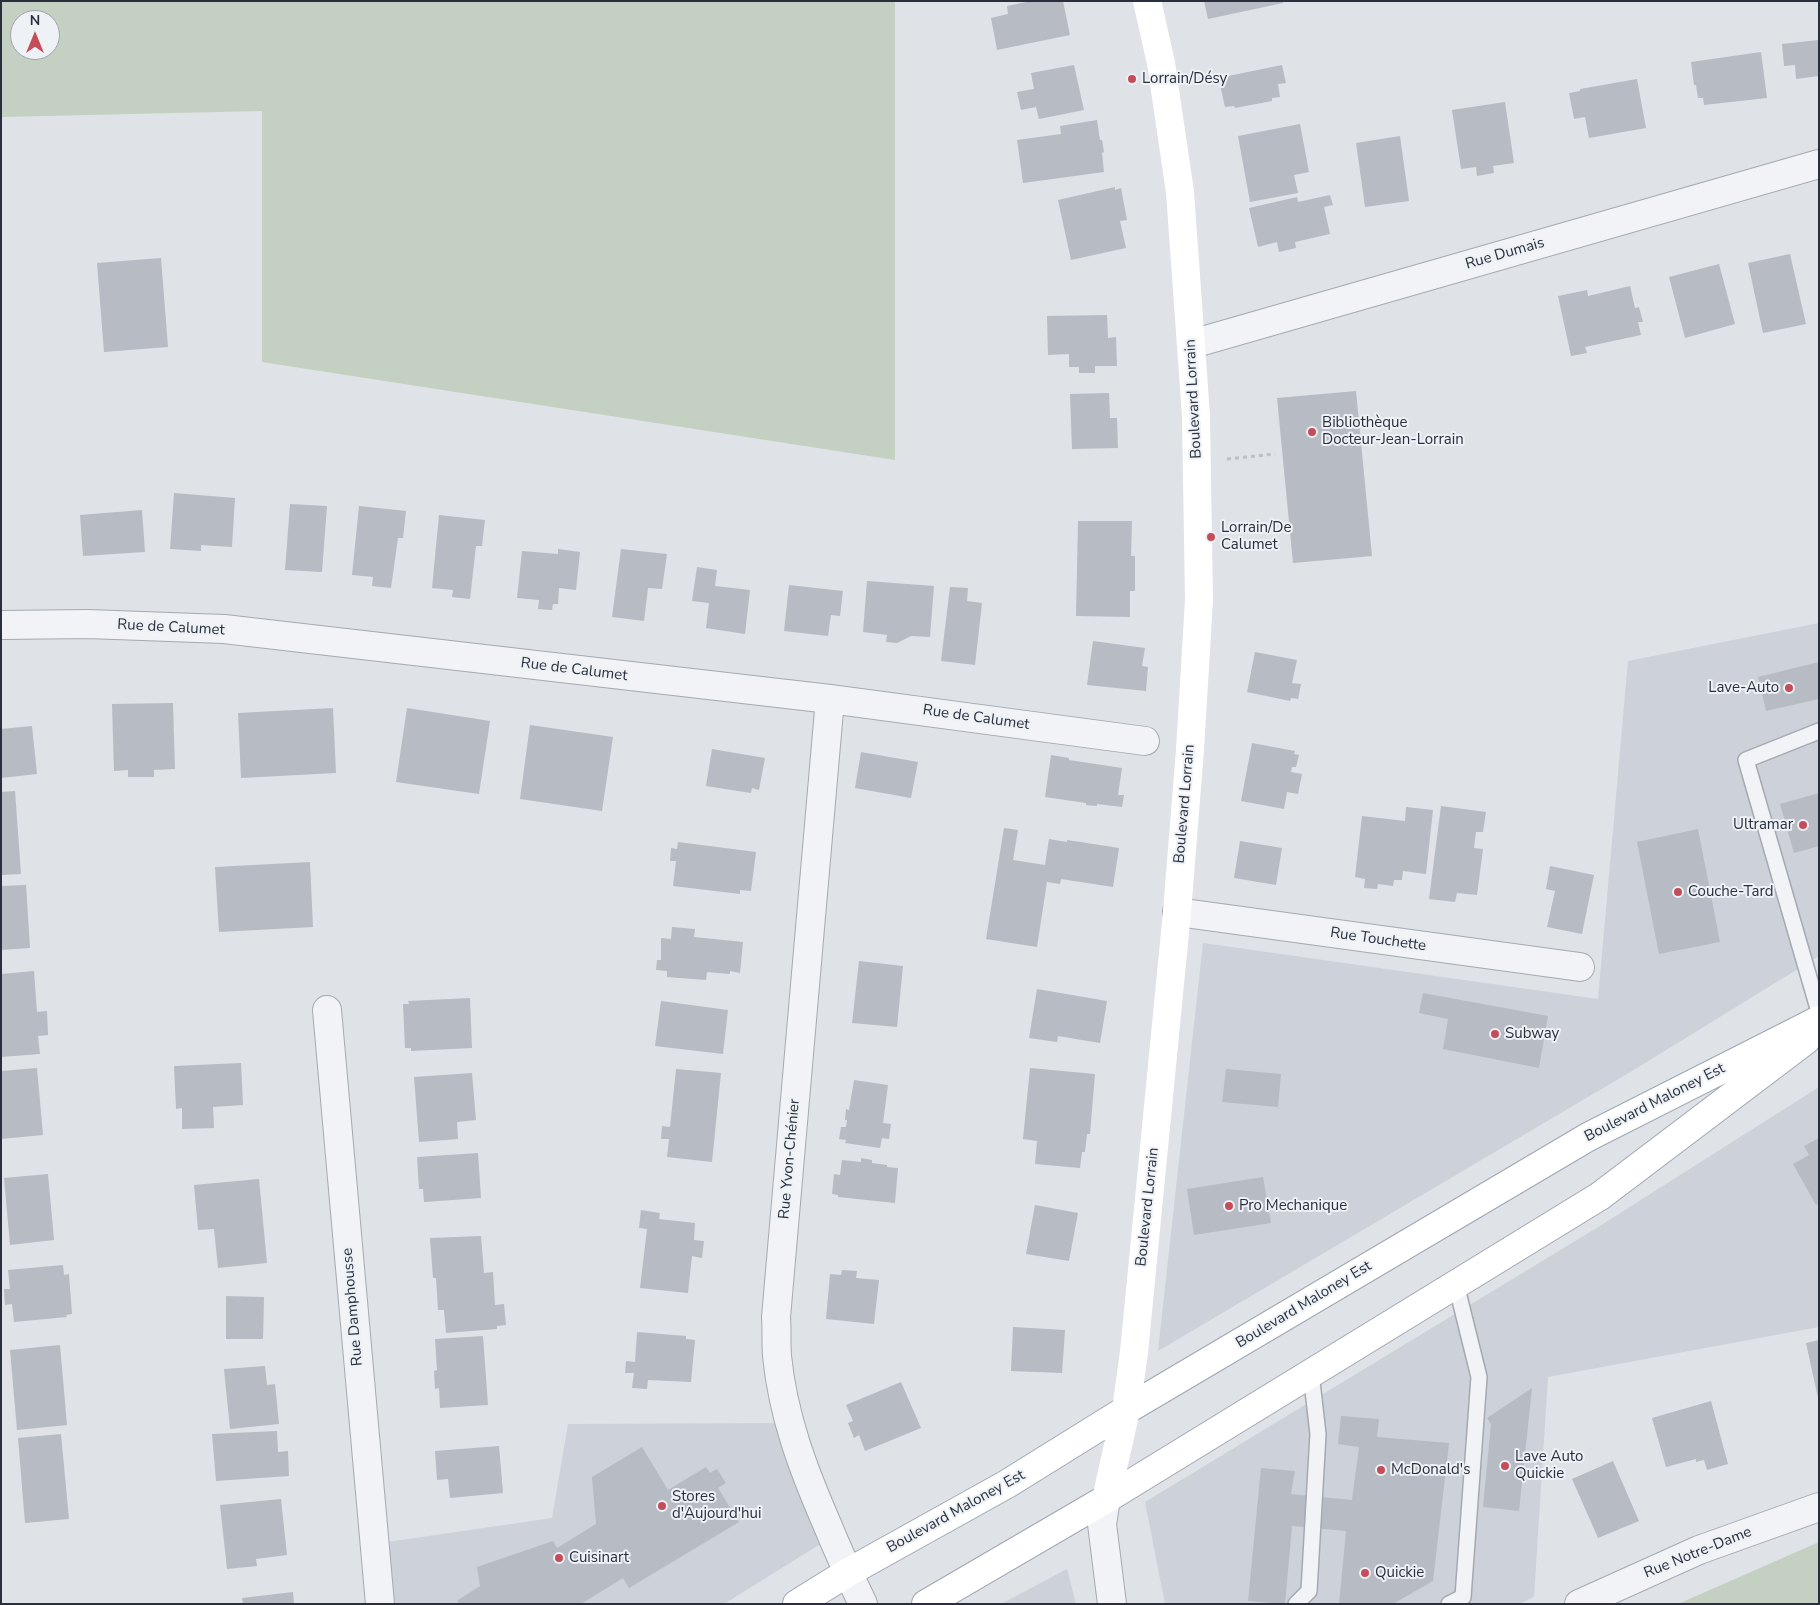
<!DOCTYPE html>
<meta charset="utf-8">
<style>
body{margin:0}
#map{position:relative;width:1820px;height:1605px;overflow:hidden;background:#dfe2e7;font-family:"Nunito Sans",sans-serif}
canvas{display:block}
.frame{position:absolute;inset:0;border:2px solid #292f3d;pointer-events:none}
.north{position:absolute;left:10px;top:10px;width:50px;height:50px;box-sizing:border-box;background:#eef1f5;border:1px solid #9fa3ab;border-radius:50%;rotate:0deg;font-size:14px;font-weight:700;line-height:20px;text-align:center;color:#292f3d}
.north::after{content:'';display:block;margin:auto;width:18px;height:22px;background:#c34d58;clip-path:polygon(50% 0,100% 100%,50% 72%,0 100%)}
</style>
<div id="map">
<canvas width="1820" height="1605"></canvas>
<div class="frame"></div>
<div class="north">N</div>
</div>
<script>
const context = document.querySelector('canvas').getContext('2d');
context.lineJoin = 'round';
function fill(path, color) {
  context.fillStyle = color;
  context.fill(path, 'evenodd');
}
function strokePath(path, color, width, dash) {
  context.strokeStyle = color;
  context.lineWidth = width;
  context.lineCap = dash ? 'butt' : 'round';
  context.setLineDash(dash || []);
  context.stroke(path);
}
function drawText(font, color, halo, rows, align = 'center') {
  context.font = font + ' "Nunito Sans",sans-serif';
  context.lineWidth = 4;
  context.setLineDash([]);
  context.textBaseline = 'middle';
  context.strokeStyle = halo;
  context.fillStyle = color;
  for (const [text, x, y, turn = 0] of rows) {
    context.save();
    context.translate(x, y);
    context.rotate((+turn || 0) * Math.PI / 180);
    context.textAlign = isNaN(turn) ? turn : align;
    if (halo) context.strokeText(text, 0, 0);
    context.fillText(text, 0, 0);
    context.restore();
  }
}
const built = new Path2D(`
 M1819,623v333l-187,115 -474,280 45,-408 395,56 30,-338z
 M1819,1087v240l-271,50 -14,220 -15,7h-354l-20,-102 450,-273z
 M789,1423l41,115 -106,66h-351l-6,-59 185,-27 16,-94z
 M1067,1569l9,35h-75z`);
const green = new Path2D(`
 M1,1h894v459l-633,-98v-251l-261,6zM20,20h30v30h-30z
 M1819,1542v62h-141z`);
const building = new Path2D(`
 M1031,1h32l7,34 -73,15 -6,-32 17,-4 -1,-8z
 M1204,1h79v2l-75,16z
 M1819,40v36l-23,3 -1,-14 -11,1 -2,-22z
 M1761,52l6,46 -63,7 -1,-7h-5l-2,-13h-2l-3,-23z
 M1074,65l10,45 -45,9 -3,-12 -15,3 -4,-18 17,-3 -3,-16z
 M1282,65l4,18 -8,1 2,13 -8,1v3l-37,7 -1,-2 -9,1 -6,-27 9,-2v-2z
 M1637,79l9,49 -57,10 -4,-21 -11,2 -5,-26 11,-2v-2z
 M1505,102l9,61 -21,3 1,7 -17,3 -1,-9 -15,2 -9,-59z
 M1097,120l3,20h2l2,12 -2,1 2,19 -81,11 -6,-43 44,-6 -1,-8z
 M1300,124l9,48 -15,3 4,18 -48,9 -12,-66z
 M1400,136l9,65 -44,6 -9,-64z
 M1115,187v3l6,-2 6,32 -7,1 6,27 -55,12 -13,-60z
 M1330,195l3,10 -9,2 6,27 -35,8 1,6 -17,4 -2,-10 -19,5 -9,-39 48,-11 1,5z
 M1790,254l16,70 -43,9 -15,-70z
 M161,258l7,89 -64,5 -7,-89z
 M1719,264l16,60 -50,14 -16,-61z
 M1630,286l5,22 4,-1 4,15h-5l3,13 -56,12 2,6 -16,3 -13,-60 29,-6 1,6z
 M1107,315l1,23 8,-1 1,29h-22v7h-16v-6h-10v-13l-21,1 -1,-39z
 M1356,391l16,165 -79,7 -16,-165z
 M1109,393l1,25h7l1,30 -46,1 -2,-55z
 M174,493l61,5 -3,49 -31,-2v6l-31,-2z
 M290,504l37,2 -5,66 -37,-2z
 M359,506l47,5 -3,27h-5l-7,50 -19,-2 1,-9 -21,-2z
 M142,510l3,42 -62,4 -3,-41z
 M439,515l46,5 -3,26h-6l-6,53 -18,-2 1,-7 -21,-2z
 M1078,521h54l-1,35h4v35h-5v26l-54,-1z
 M558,549l22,3 -4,38 -17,-2 -1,16h-5l-1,6 -14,-1 1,-9 -22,-2 5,-47 36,3z
 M621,549l46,5 -5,35 -14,-1 -4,33 -32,-4z
 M697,567l20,3 -2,16 35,4 -5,44 -39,-6 3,-25 -17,-2z
 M867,581l67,5 -4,51 -19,-1 -14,7 -11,-1 1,-7 -24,-3z
 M789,585l54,6 -3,25 -9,-1 -3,21 -44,-5z
 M950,587l18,1 -1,13 15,2 -7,62 -34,-4z
 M1093,641l52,7 -3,18 6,1 -2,24 -59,-6z
 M1255,652l42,8 -5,23 9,1 -3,15 -7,-1 -1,3 -43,-9z
 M1819,662v37l-53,12 -8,-34z
 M173,703l2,66 -21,1v7h-26v-7l-14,1 -2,-67z
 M333,708l3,65 -95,5 -3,-65z
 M407,708l83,13 -11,73 -83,-12z
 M530,725l83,12 -11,74 -82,-12z
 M32,726l5,48 -36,4v-49z
 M1252,743l43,8 -1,3 5,1 -3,12h-4l-1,5 11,2 -4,20 -11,-2 -3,17 -43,-8z
 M712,749l53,9 -6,32 -7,-2 -1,5 -45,-7z
 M861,752l57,10 -7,36 -56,-10z
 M1051,755l18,3v2l53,8 -4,27h6l-2,12 -25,-3v2l-11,-1v-2l-41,-6z
 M15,791l6,83 -20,1v-83z
 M1819,793v53l-25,7 -14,-49z
 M1441,806l45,6 -3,20h-7l-2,16 9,1 -6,46 -20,-2 -2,9 -26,-3z
 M1406,807l27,3 -7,64 -23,-3 -1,9h-8l-1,6 -15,-2 -1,5 -13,-1 1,-9 -10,-2 7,-61 43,5z
 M1004,828l14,2 -5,30 32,5 4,-26 18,3v-2l52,8 -6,39 -52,-8 -1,5 -13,-2 -10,65 -51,-8z
 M1698,829l22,113 -61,12 -22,-112z
 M1240,841l42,7 -6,37 -42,-7z
 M678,842l78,10 -5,39 -11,-1v4l-67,-8 3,-25h-6l1,-13 6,1z
 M310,862l3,65 -94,5 -4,-65z
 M1550,866l44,9 -12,59 -35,-7 8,-36 -9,-2z
 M26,885l4,63 -29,2v-64z
 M672,927l23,2 -1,8 49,5 -3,31 -10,-2v3l-23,-2 -1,8 -39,-3v-6l-11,-1 1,-10h4v-22l10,1z
 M859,961l44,5 -6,61 -45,-4z
 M34,971l3,41 10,-1 1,24 -10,1 2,18 -39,3v-83z
 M1037,989l70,12 -7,42 -42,-7 -1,6 -28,-4z
 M1423,993l125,23 -9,52 -96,-19 5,-30 -29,-6z
 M470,998l2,50 -61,3v-3h-6l-2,-44h6l-1,-3z
 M661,1001l67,9 -5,44 -68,-8z
 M241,1063l2,42 -30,2 1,21 -32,1v-21l-6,1 -2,-43z
 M37,1068l6,67 -42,4v-68z
 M1030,1068l65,6 -5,60h-3l-2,18h-3l-2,16 -45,-4 2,-23 -14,-2z
 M676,1069l45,4 -9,89 -45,-5 2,-18h-8l1,-13 8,1z
 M1226,1069l55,5 -3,33 -56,-5z
 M472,1073l4,47 -19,2 1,17 -39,3 -5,-65z
 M854,1080l34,5 -5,38 8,1 -2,15 -7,-1 -2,10 -35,-5 1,-3 -7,-1 2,-12h5l1,-7h-2l1,-11 3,1z
 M1819,1138v65l-3,2 -23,-41 16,-9 -5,-9z
 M478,1153l3,45 -57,4 -1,-13h-4l-2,-32z
 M861,1158l11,2v3l15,2v2l11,1 -3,35 -57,-6v-2l-6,-1 2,-20 6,1 2,-15 19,2z
 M48,1174l6,66 -44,5 -6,-67z
 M1263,1177l8,46 -77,12 -7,-46z
 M259,1179l8,84 -49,5 -4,-39 -16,1 -4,-45z
 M1035,1205l43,8 -9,48 -43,-7z
 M641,1210l19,3 -1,6 36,4 -1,17 10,1 -2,17 -10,-2 -4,37 -48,-5 7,-59 -8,-1z
 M481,1236l3,37 9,-1 2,33 9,-1 2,21 -9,1v3l-51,4 -2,-23h-6l-2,-32h-3l-3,-40z
 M63,1265l1,10 5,-1 3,40 -6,1 1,2 -53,5 -2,-18 -7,1 -1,-16h6l-2,-19z
 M842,1270l15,1 -1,7 23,2 -5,44 -48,-5 4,-45 11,1z
 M226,1296l38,1 -1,42h-37z
 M1013,1327l52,3 -3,43 -51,-2z
 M637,1332l49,4v3l9,1 -4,42 -43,-2 -1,9 -15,-1 2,-15h-9l1,-12 9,1z
 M483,1336l5,69 -48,3 -1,-20 -4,1 -1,-18 3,-1 -2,-31z
 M1819,1340v58h-1l-12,-55z
 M60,1345l7,80 -50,5 -7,-80z
 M265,1366l2,19 8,-1 4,40 -49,5 -6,-60z
 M901,1382l20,46 -56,23 -6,-16 -5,3 -6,-15 5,-2 -7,-16z
 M1532,1388l-13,123 -36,-4 8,-83 -4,-6z
 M1711,1401l17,63 -21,6 -3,-10 -8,2v-3l-30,8 -14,-49z
 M1341,1416l38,3 -2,18 72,6 -16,138 -40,23h-54l7,-73 -54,-5 -7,78 -37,-3 13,-133 34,3 -4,23 61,6 7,-53 -21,-3z
 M277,1431l1,21 10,-1 1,25 -73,5 -4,-47z
 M61,1434l8,85 -44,4 -7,-85z
 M499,1446l4,47 -53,5 -2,-19 -11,1 -2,-29z
 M642,1447l26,43 38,-23 4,6 7,-4 9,14 -8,5 21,34 -110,66 -6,-10 -42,26h-123v-4l22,-14 -3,-19 76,-26 4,7 39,-24 -4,-47z
 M1613,1461l26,60 -41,17 -26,-59z
 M281,1499l6,56 -31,4 1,7 -30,3 -7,-64z
 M293,1592l1,12h-51l-1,-6z`);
const path = new Path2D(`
 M1227,459l48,-5`);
const service = new Path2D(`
 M1819,731l-73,29 73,252
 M1296,1604l13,-13 9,-157 -7,-61
 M1449,1604l14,-7 16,-220 -23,-93`);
const minor = new Path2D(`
 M1192,344l627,-180
 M1,625l87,-1 136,5 606,70 315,42
 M830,699l-54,618c1,13 0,26 1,39 6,60 26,113 50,168 11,27 23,53 36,80
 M1177,912l403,55
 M327,1010l53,594`);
const tertiary = new Path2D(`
 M1106,1499l-4,25 10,80
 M1579,1604l120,-54 120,-43`);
const secondary = new Path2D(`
 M1106,1499l20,-89 8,-58 43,-440 13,-162 9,-150 -3,-184 -16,-224 -19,-129 -14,-62`);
const primary = new Path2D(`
 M797,1604l50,-31 160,-89 119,-74 462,-273 231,-117
 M926,1604l180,-105 494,-303 206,-156`);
const markers = [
 [1132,79,5,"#c34d58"],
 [1312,432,5,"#c34d58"],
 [1211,537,5,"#c34d58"],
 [1789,688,5,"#c34d58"],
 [1803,825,5,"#c34d58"],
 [1678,892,5,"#c34d58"],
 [1495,1034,5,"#c34d58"],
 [1229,1206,5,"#c34d58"],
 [1505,1466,5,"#c34d58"],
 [1381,1470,5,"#c34d58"],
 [662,1506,5,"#c34d58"],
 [559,1558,5,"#c34d58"],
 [1365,1573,5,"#c34d58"]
];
const poiNames = [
 ["Lorrain/Désy",1142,79],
 ["Bibliothèque",1322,423],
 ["Docteur-Jean-Lorrain",1322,440],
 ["Lorrain/De",1221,528],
 ["Calumet",1221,545],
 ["Lave-Auto",1779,688,"right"],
 ["Ultramar",1793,825,"right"],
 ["Couche-Tard",1688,892],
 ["Subway",1505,1034],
 ["Pro Mechanique",1239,1206],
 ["Lave Auto",1515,1457],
 ["Quickie",1515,1474],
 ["McDonald's",1391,1470],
 ["Stores",672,1497],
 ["d'Aujourd'hui",672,1514],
 ["Cuisinart",569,1558],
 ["Quickie",1375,1573]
];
const streetNames = [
 ["Rue Dumais",1505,254,-16],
 ["Boulevard Lorrain",1194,399,-93],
 ["Rue de Calumet",171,628,3],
 ["Rue de Calumet",574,670,7],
 ["Rue de Calumet",976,718,8],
 ["Boulevard Lorrain",1185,804,-85],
 ["Rue Touchette",1378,940,8],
 ["Boulevard Maloney Est",1655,1103,-27],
 ["Rue Yvon-Chénier",790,1159,-85],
 ["Boulevard Lorrain",1148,1207,-84],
 ["Boulevard Maloney Est",1304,1305,-31],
 ["Rue Damphousse",353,1307,-95],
 ["Boulevard Maloney Est",956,1512,-29],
 ["Rue Notre-Dame",1698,1553,-22]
];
fill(built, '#cdd1d9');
fill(green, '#c4d0c1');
fill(building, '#b7bbc3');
strokePath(service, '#a5a9b1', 18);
strokePath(minor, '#a5a9b1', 30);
strokePath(tertiary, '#a5a9b1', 30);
strokePath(primary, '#9fa6b2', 30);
strokePath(path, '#bdc0c6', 3, [4, 4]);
strokePath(service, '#f1f3f6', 15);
strokePath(minor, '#f1f3f6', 28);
strokePath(tertiary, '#f1f3f6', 28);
strokePath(secondary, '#fff', 28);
strokePath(primary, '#fff', 28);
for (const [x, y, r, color] of markers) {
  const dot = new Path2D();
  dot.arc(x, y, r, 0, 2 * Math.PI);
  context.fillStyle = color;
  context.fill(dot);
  strokePath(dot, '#eef1f5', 2);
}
drawText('15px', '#292f3d', '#eef1f5', poiNames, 'left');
drawText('15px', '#292f3d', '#eef1f5', streetNames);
</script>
